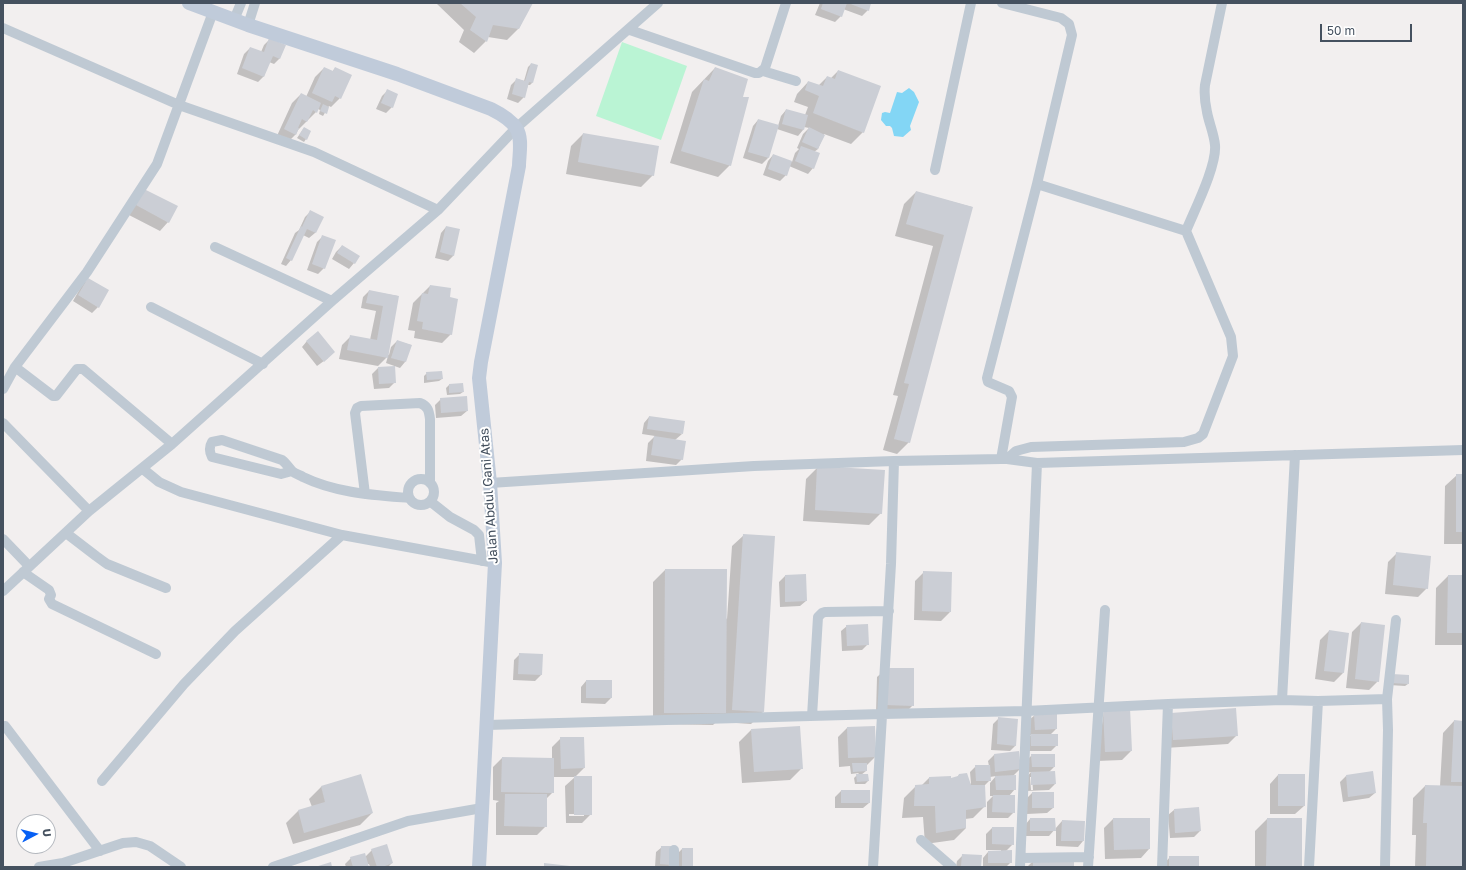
<!DOCTYPE html>
<style>
body{margin:0}
#map{position:relative;width:1466px;height:870px;overflow:hidden;background:#f2efef;font-family:"Golos Text",sans-serif}
canvas{display:block}
.frame{position:absolute;inset:0;border:4px solid #45515f;pointer-events:none}
.north{position:absolute;left:16px;top:814px;width:40px;height:40px;box-sizing:border-box;background:#fff;border:1px solid #b5b9bf;border-radius:50%;rotate:83deg;font-size:11px;font-weight:700;line-height:16px;text-align:center;color:#45515f}
.north::after{content:'';display:block;margin:auto;width:14px;height:18px;background:#0760f4;clip-path:polygon(50% 0,100% 100%,50% 72%,0 100%)}
.scale{position:absolute;left:1320px;top:24px;width:92px;height:18px;box-sizing:border-box;border:2px solid #45515f;border-top:0;padding-left:5px;font-size:12px;line-height:14px;white-space:nowrap;color:#45515f;-webkit-text-stroke:3px #fff;paint-order:stroke}
</style>
<div id="map">
<canvas width="1466" height="870"></canvas>
<div class="frame"></div>
<div class="north">U</div>
<div class="scale">50 m</div>
</div>
<script>
const context = document.querySelector('canvas').getContext('2d');
context.lineJoin = 'round';
function fill(path, color) {
  context.fillStyle = color;
  context.fill(path, 'evenodd');
}
function strokePath(path, color, width, dash) {
  context.strokeStyle = color;
  context.lineWidth = width;
  context.lineCap = dash ? 'butt' : 'round';
  context.setLineDash(dash || []);
  context.stroke(path);
}
function drawText(font, color, halo, rows, align = 'center') {
  context.font = font + ' "Golos Text",sans-serif';
  context.lineWidth = 4;
  context.setLineDash([]);
  context.textBaseline = 'middle';
  context.strokeStyle = halo;
  context.fillStyle = color;
  for (const [text, x, y, turn = 0] of rows) {
    context.save();
    context.translate(x, y);
    context.rotate((+turn || 0) * Math.PI / 180);
    context.textAlign = isNaN(turn) ? turn : align;
    if (halo) context.strokeText(text, 0, 0);
    context.fillText(text, 0, 0);
    context.restore();
  }
}
const green = new Path2D(`
 M622,42l65,24 -26,74 -65,-24z`);
const water = new Path2D(`
 M909,88l5,4 5,10 -9,24 1,4 -8,7 -9,-1 -2,-8 -2,-2h-4l-5,-6 1,-7 3,-1 5,1 7,-21 5,1z`);
const shadow = new Path2D(`
 M438,3h94l-13,25 -12,12 -19,-3 -2,4 -12,12 -15,-11 5,-12 -27,-26z
 M820,3h50l-2,7 -6,6 -19,-7 -2,7 -6,6 -20,-7z
 M270,39l10,19 -6,6 -5,-2 -5,14 -6,6 -21,-8 7,-20 6,-6 11,4 3,-7z
 M531,64l1,19 -2,2h-2l-4,12 -6,6 -11,-4 4,-14 6,-6 7,2 4,-14z
 M324,68l8,4 3,-4 5,30 -9,9 -2,-1 -6,10 -4,-2 1,-4 -2,-1 -2,3 -18,18 -2,4 -9,9 -11,-5 16,-35 9,-9 5,3 9,-20z
 M715,68l27,30 -12,67 -12,12 -48,-14 22,-71z
 M838,71l25,61 -12,12 -27,-10 -6,15 -4,3 -1,16 -5,6 -19,-8 -3,9 -6,6 -17,-6 5,-14 5,-6 19,7 3,-9 4,-4 -2,-1 6,-14 6,-6 -5,-1 -1,3 -5,6 -21,-7 -9,29 -6,6 -19,-6 10,-32 5,-6 20,6 3,-10 5,-6 19,5 3,-8 -14,-5 3,-8 11,-12 10,4 9,-9 4,1z
 M387,91l5,16 -6,6 -10,-4 6,-13z
 M304,128l2,11 -2,3 -7,-4z
 M583,134l70,41 -12,12 -75,-13 5,-28z
 M916,192l56,15 -63,235 -12,12 -14,-4 15,-54 -5,-1 40,-149 -38,-10 9,-32z
 M135,199l33,23 -8,9 -33,-17z
 M310,212l12,5 -7,16 -6,5 -6,-3 -12,25 -5,6 -5,-2 14,-31 4,-3 6,-13z
 M446,227l8,28 -6,6 -13,-3 6,-25z
 M323,236l1,32 -6,6 -11,-4 10,-28z
 M342,246l12,17 -5,6 -17,-10 4,-7z
 M88,279l20,12 -10,16 -6,6 -19,-12 9,-16z
 M430,286l18,12 3,36 -9,9 -28,-5 1,-7 -7,-1 5,-27z
 M369,291l29,5 -11,58 2,1 2,-8 6,-6 14,4 -6,17 -5,6 -14,-5 2,-7 -10,10 -39,-7 3,-14 9,-9 19,4 6,-29 -15,-3 2,-11z
 M307,341l21,17 -11,8 -15,-19z
 M378,368l17,14 -6,6 -15,1 -2,-15z
 M427,373l15,6 -3,2 -15,2v-7z
 M449,385l14,7 -3,2 -13,1 -1,-7z
 M441,399l26,12 -6,5 -25,2 -1,-13z
 M649,417l33,17 -7,6 7,19 -6,6 -30,-4 2,-18 7,-7 -13,-2 2,-11z
 M818,467l63,46 -12,12 -66,-4 3,-42z
 M1457,475h6v69h-19l1,-58z
 M744,535l30,2 -11,175 -12,12 -30,-2v-5l-8,8 -60,-1v-142l12,-12 62,49 5,-73z
 M1397,553l30,35 -9,9 -33,-3 3,-32z
 M924,572l26,40 -9,9 -27,-1 1,-39z
 M805,575l1,26 -6,5 -20,1 -1,-25 6,-6z
 M1448,576l15,1v68h-28l1,-57z
 M1361,623l17,58 -9,9 -23,-2 6,-56z
 M847,626l21,18 -6,6 -20,1 -1,-20z
 M1329,631l14,42 -9,9 -19,-3 5,-39z
 M520,654l22,1 -1,20 -6,6 -22,-1 1,-20z
 M886,669l27,36 -9,9h-28l1,-37z
 M1392,675l16,9 -3,2 -16,-1z
 M586,681l25,17 -6,6 -24,-1v-16z
 M1104,710l27,41 -9,9 -25,1z
 M1035,715l21,14 -6,6 7,10 -6,6h-26l1,-11 5,-5h-2v-15z
 M999,718l17,27 -6,6 -19,-1 2,-26z
 M1454,721l9,1v145h-48l1,-32h-4l1,-37 12,-12h15l3,-53z
 M1163,723l74,12 -9,9 -63,4z
 M874,727l1,30 -9,9v5l-5,4h7v6l-3,3h-10l-1,-6 5,-5 -8,1 -1,-8 -11,1 -1,-30 9,-9z
 M751,730l51,38 -12,12 -48,3 -3,-41z
 M561,738l23,30 -9,9 16,37 -9,9h-16l-1,-37 10,-9h-22v15l-7,7v27l-9,9h-41v-32l3,-2 -6,-1v-33l9,-9 50,1v-12zM569,814h15v2h-15z
 M1018,753l2,16 -8,8 3,12 -6,7 5,16 -6,6h-21v-16l6,-6h-3v-16l-6,6 1,20 -12,12 -8,1 1,9 -12,12 -29,4 -2,-27 -21,1 2,-20 12,-12h5l8,-8 21,1 7,-2 2,-2 12,9 -1,-12 6,-6h13l-1,-5 6,-6zM996,776l-6,7v-6z
 M1032,755l22,12 -5,5h5l1,12 -6,6 -23,1 -1,-12 6,-7 -5,1v-12zM1030,777h2l1,13h-2z
 M1372,773l3,20 -6,5 -26,4 -3,-20 6,-6z
 M360,775l12,38 -12,12 -67,19 -7,-21 12,-12 14,-4 -3,-8 12,-12z
 M1278,775l26,31 -9,8h-25v-30z
 M841,791l28,12 -6,5h-28v-11z
 M1032,793l21,15 -6,5 -20,1 -1,-15z
 M1174,810l26,21 -6,6 -24,1 -2,-23z
 M1030,819l25,10 7,-8 22,1 -1,19 -5,6 -22,-1v-18l-7,8h-25l1,-11z
 M1113,819l36,30 -8,9 -36,1 -1,-31z
 M1267,819l34,48h-46v-36z
 M992,828l21,16 -7,7 5,11 -5,5h-23v-9l5,-6h13v-2h-15v-16z
 M662,847l8,17 -2,3h-13l1,-15z
 M682,849l10,17 -2,1h-14v-12z
 M372,850l20,13 -4,4h-18l-1,-3h-2l1,3h-22l-1,-3 6,-6 14,-1z
 M963,855l17,12h-24l1,-6z
 M1170,857l28,10h-37z
 M1033,861l40,6h-46z`);
const building = new Path2D(`
 M460,3h73l-14,26 -26,-4 -6,17 -17,-12 6,-13z
 M823,3h24l-5,14 -21,-8z
 M848,3h23l-2,8z
 M269,38l17,7 -6,14 -7,-3 -9,21 -22,-9 8,-21 14,5z
 M531,63l7,2 -5,18 -4,-1 -4,16 -13,-4 4,-16 9,3z
 M324,67l9,4 2,-4 17,8 -11,24 -6,-3 -3,6 -20,-9z
 M715,67l33,12 -5,18h6l-18,69 -50,-15 23,-72 5,2z
 M838,70l43,16 -17,47 -51,-20 6,-17 -14,-6 3,-9 15,5 4,-10 8,3z
 M387,89l11,5 -5,14 -12,-5z
 M301,93l20,10 -4,10 -4,-3 -6,12 -5,-3 -4,9h1l-3,7 -12,-6z
 M323,104l6,3 -2,7 -7,-3z
 M786,109l22,6 -4,15 -22,-6z
 M758,119l21,6 -10,33 -21,-6z
 M304,127l7,4 -4,9 -8,-5z
 M809,127l16,8 -7,14 -16,-7z
 M583,133l76,13 -5,30 -76,-14z
 M801,146l19,7 -6,16 -19,-8z
 M773,154l19,7 -5,15 -19,-7z
 M144,189l34,17 -9,17 -33,-18z
 M916,191l57,16 -63,236 -16,-4 15,-55 -5,-1 40,-148 -38,-11z
 M310,210l14,7 -8,16 -9,-4 -15,32 -6,-3 15,-32 1,1z
 M446,226l14,3 -6,27 -14,-4z
 M322,235l14,5 -11,29 -13,-5z
 M342,245l18,11 -5,8 -18,-11z
 M88,278l21,12 -10,18 -21,-13z
 M430,285l21,3 -1,9 8,2 -6,36 -30,-6 1,-7 -6,-1 5,-28 6,1z
 M369,290l30,6 -11,62 -41,-8 3,-15 27,5 6,-34 -17,-3z
 M318,331l17,21 -11,10 -18,-21z
 M397,340l15,5 -6,17 -15,-4z
 M395,366l1,17 -17,1 -1,-17z
 M442,371l1,8 -16,1 -1,-8z
 M463,383l1,9 -15,1v-9z
 M467,396l1,15 -27,2 -1,-15z
 M649,416l36,5 -2,13 -36,-5z
 M654,436l32,5 -3,19 -32,-5z
 M817,466l68,4 -3,44 -67,-4z
 M1456,474h7v58h-7z
 M743,534l32,2 -11,176 -32,-2z
 M1396,552l35,4 -3,33 -35,-4z
 M665,569h62l-1,144h-62z
 M923,571l29,1 -1,40 -29,-1z
 M806,574l1,27 -22,1v-27z
 M1448,575h15v58h-16z
 M1361,622l24,3 -6,57 -24,-3z
 M868,624l1,21 -22,1 -1,-21z
 M1329,630l20,3 -5,40 -20,-2z
 M519,653l24,1 -1,21 -24,-1z
 M885,668h29v38l-29,-1z
 M1392,674l17,1v9l-18,-1z
 M586,680h26v18h-26z
 M1130,708l2,43 -27,1 -2,-43z
 M1236,708l2,28 -65,4 -2,-27z
 M1057,713v16l-22,1 -1,-16z
 M998,717l20,2 -2,27 -19,-2z
 M1454,720l9,1v61h-12z
 M800,726l3,43 -49,3 -3,-43z
 M875,726l1,31 -28,1 -1,-31z
 M1031,734h27v12h-27z
 M560,737h24l1,31 -24,1z
 M1019,751l2,18 -26,3 -1,-18z
 M1031,754h24v13h-23z
 M502,757l52,1v35l-53,-1z
 M852,763h15v8l-14,1z
 M975,765h15l1,16h-15z
 M1055,771l1,13 -25,1v-13z
 M1373,771l3,22 -28,4 -2,-22z
 M967,773l4,12h14l1,22 -20,3v18l-30,5 -1,-27h-21l1,-21 14,-1v-7l22,-1v2l7,-2 1,-2z
 M361,774l12,39 -69,20 -6,-23 27,-8 -4,-16z
 M856,774h12l1,7 -12,1z
 M1278,774h27v32h-27z
 M1016,775v15h-20l-1,-14z
 M574,776h18v39h-18z
 M1425,785l38,1v81h-37l1,-44h-4z
 M841,790h29v13h-29z
 M1032,792h22v16h-22z
 M505,794h42v33l-43,-1z
 M993,795h22v18l-23,-1z
 M1199,807l2,24 -26,2 -1,-24z
 M1030,818h25l1,13h-26z
 M1113,818h37v31l-36,1z
 M1267,818h35v49h-36z
 M1062,820l23,1 -1,20h-23z
 M992,827h22v18l-22,-1z
 M387,844l6,19 -11,4h-5l-6,-18z
 M661,846h11l-1,19 -11,-1z
 M682,848h11v18h-11z
 M1012,850v13h-24v-12z
 M365,853l4,14h-16l-3,-10z
 M962,854l20,1 -1,12h-20z
 M1169,856h30v11h-30z
 M1074,858v9h-41v-7z
 M331,862l1,5h-17z
 M544,863l26,3v1h-26z`);
const street = new Path2D(`
 M234,20l7,-17
 M248,25l7,-22
 M3,28l176,77 135,47 124,58
 M630,30l125,43h4l6,-5 21,-65
 M763,71l33,10
 M935,170l36,-167
 M1037,184l149,47
 M215,247l117,54
 M151,307l112,57
 M15,367l38,29h3l21,-27h6l89,75
 M3,389l12,-22 72,-95 70,-108 56,-152
 M3,423l86,88
 M1001,459l11,-62 -3,-6 -21,-9 -1,-4 50,-194 35,-149 -3,-11 -8,-6 -59,-15
 M1007,459l30,4 426,-13
 M143,469l16,13 22,10 161,43 153,28
 M292,471l-11,3 -69,-17c-3,-6 -3,-10 0,-15l10,-2 60,20c4,3 7,8 10,11 3,3 8,4 11,6 33,16 70,18 106,21
 M408 492a13 13 0 1 1 26 0a13 13 0 1 1-26 0Z
 M490,483l264,-17 140,-5 107,-2h6l9,-8 15,-4 153,-5 14,-4 5,-4 30,-78 -2,-19 -45,-106c8,-20 31,-65 29,-86 -1,-11 -6,-22 -8,-33 -2,-9 -3,-18 -2,-27l17,-82
 M365,494l-10,-81 2,-5 4,-2 59,-3c8,3 9,8 10,16v64
 M431,502l19,15 24,13 5,5 3,26
 M66,533l30,23 11,8 59,24
 M3,539l26,27
 M23,572l26,18 2,5 -2,4 3,5 104,50
 M3,591l86,-80 83,-67 160,-143 106,-91 78,-82 142,-125
 M1282,700l13,-245
 M812,716l6,-99 4,-4 3,-1 64,-1
 M487,725l395,-11 144,-3 142,-7 114,-4 36,1 69,-2
 M5,726l95,125
 M102,781l82,-97 51,-53 107,-96
 M921,840l31,27
 M1021,858l68,-1
 M39,867l24,-4 60,-20 13,-1 14,4 31,21
 M273,867l135,-46 74,-13
 M674,867v-17
 M873,867l18,-303 3,-103
 M1020,867l17,-404
 M1088,867l17,-257
 M1162,867l6,-163
 M1309,867l9,-166
 M1385,867l3,-137 -1,-31 9,-79`);
const secondary = new Path2D(`
 M189,3l59,22 149,49 94,35c8,4 20,11 25,19 7,10 3,27 3,38l-38,196 -2,16 11,105 5,80 -16,304`);
const streetNames = [
 ["Jalan Abdul Gani Atas",489,496,-94]
];
fill(green, '#baf4d4');
fill(water, '#83d6f5');
fill(shadow, '#0003');
fill(building, '#cbced5');
strokePath(street, '#bfc9d3', 10);
strokePath(secondary, '#c0cbda', 14);
drawText('13px', '#45515f', '#fff', streetNames);
</script>
